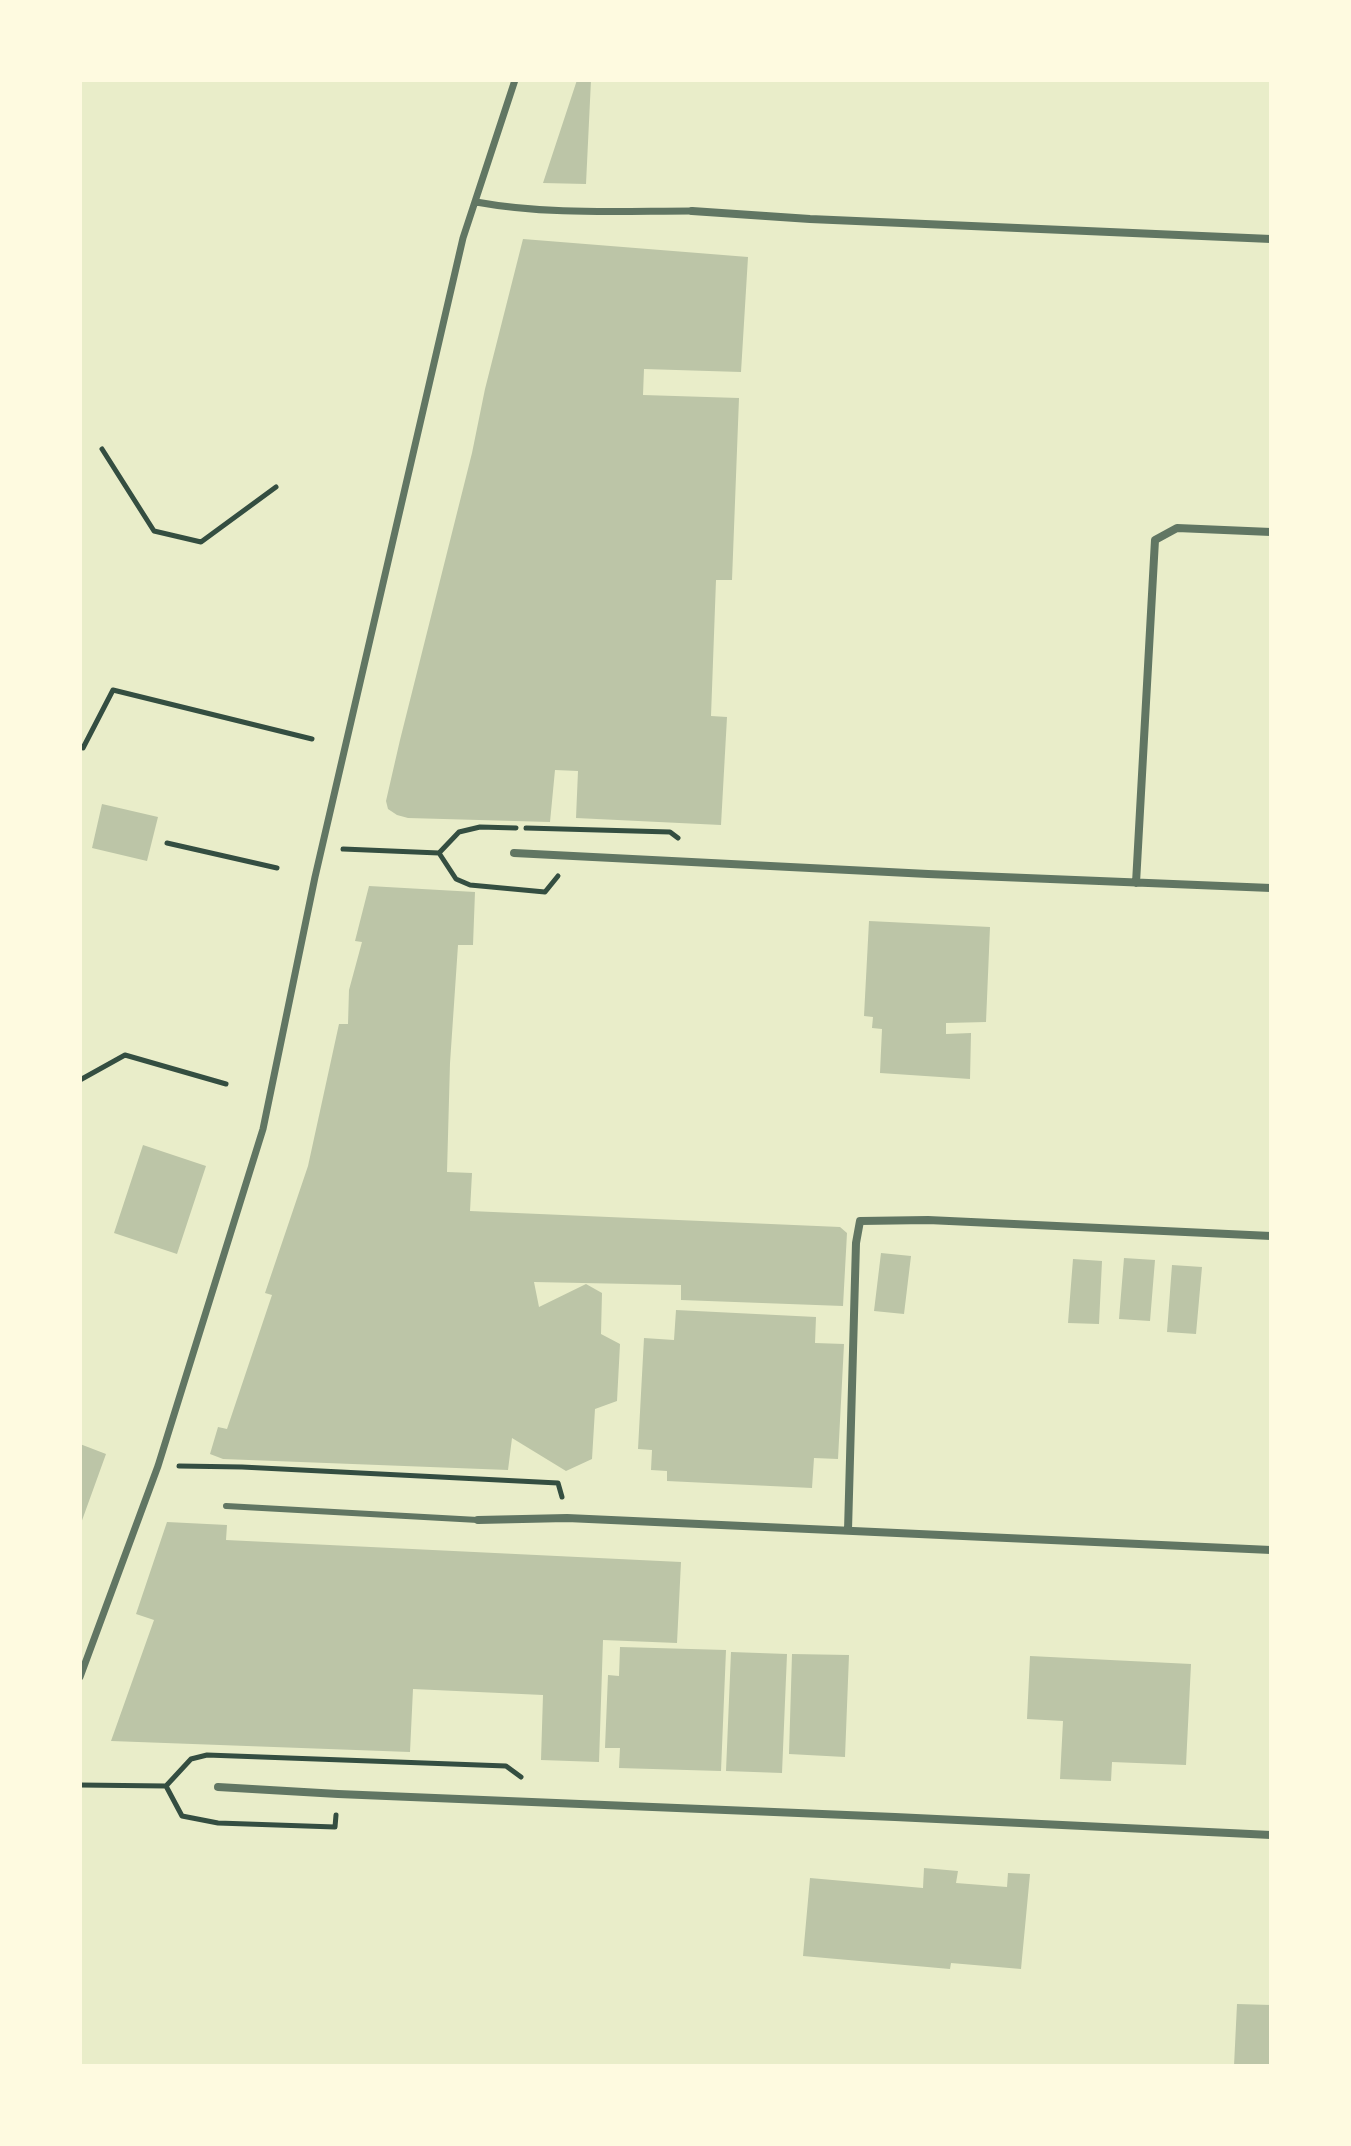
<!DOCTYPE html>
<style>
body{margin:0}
#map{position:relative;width:1351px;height:2146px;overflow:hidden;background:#e9edc9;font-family:Signika,sans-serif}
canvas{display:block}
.frame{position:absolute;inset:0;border:82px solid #fefae0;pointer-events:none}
</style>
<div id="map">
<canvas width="1351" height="2146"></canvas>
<div class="frame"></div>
</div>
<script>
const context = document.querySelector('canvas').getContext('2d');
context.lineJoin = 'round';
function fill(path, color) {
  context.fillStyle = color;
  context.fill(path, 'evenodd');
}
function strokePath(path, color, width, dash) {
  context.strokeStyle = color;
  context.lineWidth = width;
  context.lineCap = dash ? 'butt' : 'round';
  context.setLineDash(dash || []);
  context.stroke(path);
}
const building = new Path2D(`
 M577,80h14l-5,104 -43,-1z
 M523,239l225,18 -7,115 -97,-3 -1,26 96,3 -7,182h-16l-5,136 16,1 -6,108 -145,-7 2,-47 -23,-1 -5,52 -142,-4 -11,-3 -9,-6 -2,-8 14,-61 72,-287 13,-64z
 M102,804l56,13 -11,44 -55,-13z
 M369,886l106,6 -2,53h-15l-8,118 -3,109 25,1 -2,38 370,16 7,6 -4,73 -162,-6v-15l-147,-3 5,25 47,-23 16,9 -1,41 19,10 -3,57 -22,8 -3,50 -26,12 -54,-33 -4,32 -285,-11 -13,-5 8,-27 9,2 45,-134 -7,-2 43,-127 31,-142h9l1,-34 13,-48 -7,-1z
 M869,921l121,6 -4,95 -40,1v11l25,-1 -1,46 -90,-6 2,-44 -10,-1 1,-11 -9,-1z
 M143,1145l63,21 -29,88 -63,-21z
 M881,1253l30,3 -7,58 -30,-3z
 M1124,1258l31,2 -5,61 -31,-2z
 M1073,1259l29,2 -3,63 -31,-1z
 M1172,1265l30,2 -6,67 -29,-2z
 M676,1310l140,7 -1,26 29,1 -6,115 -24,-1 -2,30 -145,-7v-10l-16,-1 1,-20 -14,-1 6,-111 30,2z
 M80,1444l26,10 -26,72z
 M167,1522l60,3 -1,15 455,22 -4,81 -74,-3 -4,122 -58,-2 2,-65 -130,-6 -3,63 -299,-11 43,-121 -18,-6z
 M620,1647l106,3 -5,121 -102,-3 1,-20h-15l3,-73 11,1z
 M731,1652l56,2 -5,119 -56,-2z
 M792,1654l57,1 -4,102 -56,-3z
 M1030,1656l161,8 -5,101 -74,-3 -1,19 -51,-2 3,-58 -36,-2z
 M924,1868l34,3 -2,12 51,4 1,-14 22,1 -9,95 -70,-6 -1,6 -147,-13 7,-78 113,10z
 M1237,2004l34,1v61h-37z`);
const path = new Path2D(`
 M102,449l52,82 47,11 75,-55
 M80,747l3,1 30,-58 199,49
 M526,828l144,4 8,6
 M167,843l110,25
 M343,849l96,4 17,26 14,6 75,7 13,-16
 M439,853l20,-21 21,-5 36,1
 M80,1080l45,-25 101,29
 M179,1466l63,1 316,16 4,14
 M80,1785l86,1 16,30 36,7 117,4 1,-12
 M166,1786l25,-27 16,-4 299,11 15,11`);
const service = new Path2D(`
 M226,1506l252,14`);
const pedestrian = new Path2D(`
 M476,202c71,13 144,9 216,9
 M80,1677l78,-211 105,-337 52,-252 148,-639 52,-158`);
const minor = new Path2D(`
 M692,211l118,8 461,20
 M514,853l414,21 343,14
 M1136,883l19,-343 22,-12 94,4
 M478,1520l89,-2 704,32
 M848,1530l8,-287 4,-22 68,-1 343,16
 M218,1787l120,7 557,23 376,18`);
fill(building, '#bcc5a7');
strokePath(path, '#344e41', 5);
strokePath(service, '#617663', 6);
strokePath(pedestrian, '#617663', 7);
strokePath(minor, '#617663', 8);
</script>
